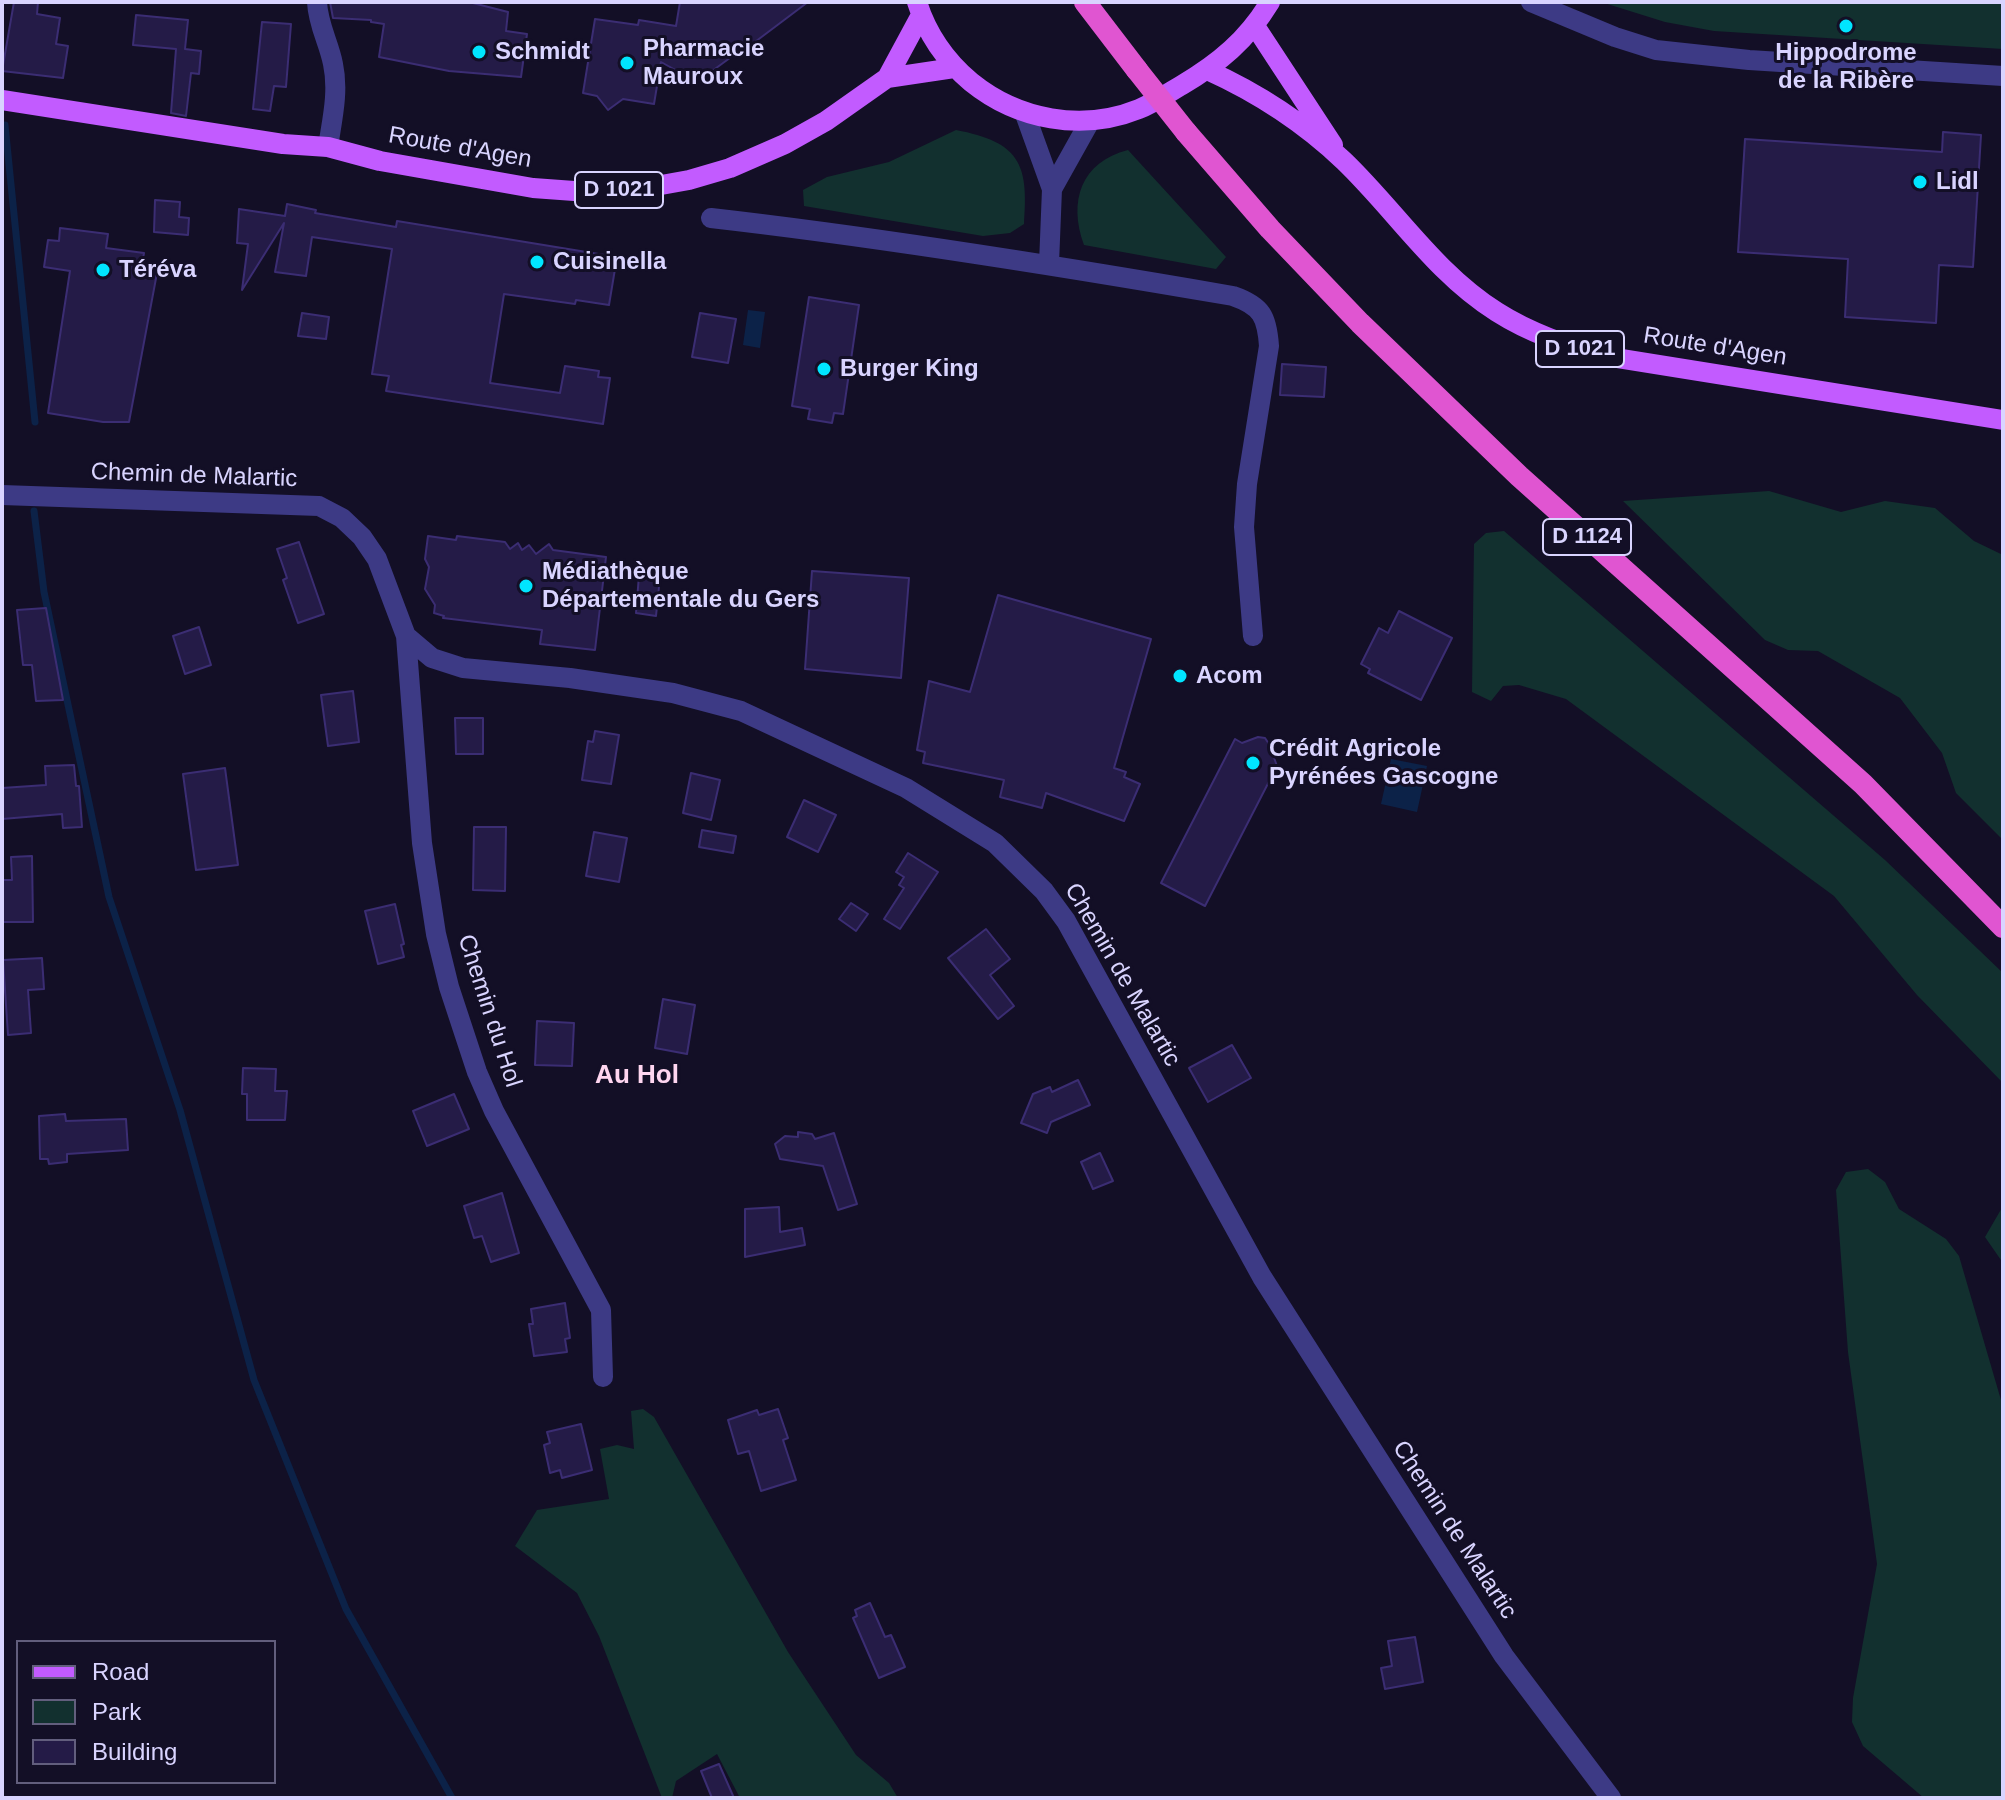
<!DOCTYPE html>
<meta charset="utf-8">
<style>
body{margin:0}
#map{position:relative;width:2005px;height:1800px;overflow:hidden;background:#130f26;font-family:Helvetica,sans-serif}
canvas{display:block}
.frame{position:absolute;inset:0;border:4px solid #d9d4ff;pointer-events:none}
.legend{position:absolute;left:16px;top:1640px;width:260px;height:144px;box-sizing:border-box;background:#130f26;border:2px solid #625e7d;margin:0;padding:10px 14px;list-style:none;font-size:24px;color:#d9d4ff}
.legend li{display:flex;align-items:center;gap:16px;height:40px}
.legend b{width:40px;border:2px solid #625e7d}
</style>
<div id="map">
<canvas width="2005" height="1800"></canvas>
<div class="frame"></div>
<ul class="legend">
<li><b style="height:10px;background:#c25bff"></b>Road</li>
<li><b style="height:22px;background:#12302f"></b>Park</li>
<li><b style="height:22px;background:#241b47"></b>Building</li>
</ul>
</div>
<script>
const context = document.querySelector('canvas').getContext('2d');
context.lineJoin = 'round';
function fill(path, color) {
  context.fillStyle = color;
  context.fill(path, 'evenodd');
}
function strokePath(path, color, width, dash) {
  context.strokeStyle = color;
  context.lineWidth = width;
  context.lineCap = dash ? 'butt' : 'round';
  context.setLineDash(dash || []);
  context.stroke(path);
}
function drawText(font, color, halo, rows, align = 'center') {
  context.font = font + ' Helvetica,sans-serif';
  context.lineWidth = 6;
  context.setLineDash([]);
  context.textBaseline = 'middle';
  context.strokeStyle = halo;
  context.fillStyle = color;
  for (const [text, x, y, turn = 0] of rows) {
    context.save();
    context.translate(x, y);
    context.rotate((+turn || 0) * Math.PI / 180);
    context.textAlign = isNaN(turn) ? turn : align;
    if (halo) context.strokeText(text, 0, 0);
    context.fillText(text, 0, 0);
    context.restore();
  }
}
const green = new Path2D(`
 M1601,2h402v47l-289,-18 -49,-9z
 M956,130c63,12 73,33 68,94l-14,9 -27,3 -179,-30 -1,-16 24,-13 62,-15z
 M1128,150l98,107 -10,12 -132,-24c-16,-44 -3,-83 44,-95z
 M1769,491l72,21 44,-11 50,7 39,33 29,14v285l-47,-47 -14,-40 -42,-55 -82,-47 -30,-1 -23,-10 -142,-139z
 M1504,531l381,329 118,113v110l-86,-88 -83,-99 -268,-197 -47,-14 -16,1 -12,15 -19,-9 2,-148 12,-11z
 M1868,1169l17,13 14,27 47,30 13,17 44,151v391h-79l-61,-52 -11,-24 1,-24 24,-134 -29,-212 -12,-162 10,-18z
 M2003,1206v57l-18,-26z
 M643,1409l11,8 134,235 68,103 33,28 9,15h-158l-23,-44 -41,27 -4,17h-10l-63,-162 -22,-43 -62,-47 22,-36 72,-11 -9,-50 17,-4 17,4 -3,-38z`);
const water = new Path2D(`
 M748,310l17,2 -5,36 -17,-3z
 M1391,759l36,7 -10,46 -36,-8z`);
const stream = new Path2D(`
 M5,125l30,297
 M34,511l10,81 65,305 71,213 74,270 92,229 106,189`);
const building = new Path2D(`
 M14,2h24l-1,12 23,4 -4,26 12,2 -5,32 -61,-7z
 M330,2h139l39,10 -2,19 21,3 -6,43 -72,-6 -70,-14 5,-33 -13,-2v-2l-38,-2z
 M680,2h128l-73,55 -1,-2 -37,27 -36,-20 -7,42 -31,-5 -15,11 -11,-14 -14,-3 12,-74 43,6 1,-5 37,6z
 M136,15l52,5 -3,29 16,2 -2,23 -8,-1 -5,43 -15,-3 5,-64 -43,-4z
 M262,22l29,2 -5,63 -12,-1 -4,25 -17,-2z
 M1943,132l38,3 -8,132 -34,-2 -3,58 -91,-6 3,-58 -110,-7 7,-113 197,13z
 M155,200l25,2 -1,15 10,1 -1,17 -34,-3z
 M287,204l29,6 -1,3 81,14 1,-6 220,36 -8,48 -33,-5 -1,4 -71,-10 -14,89 70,10 5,-27 34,5 -1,6 12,1 -7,46 -217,-33 3,-15 -17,-2 20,-125 -80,-12 -6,39 -31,-4 9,-49 -42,67 6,-46 -11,-1 2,-34 46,7z
 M60,228l48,6 -2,14 38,5 -3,17 16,3 -28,149h-26l-55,-9 22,-142 -26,-4 4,-27 11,1z
 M809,297l50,8 -16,109 -9,-1 -2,10 -24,-4 2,-10 -18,-3z
 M302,313l27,4 -3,22 -28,-3z
 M700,313l36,6 -8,44 -36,-6z
 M1282,364l44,3 -2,30 -44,-2z
 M428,536l28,4 1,-4 48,6 5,7 8,-6 4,7 7,-5 7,9 13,-10 4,6 53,7 -11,93 -55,-6 2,-14 -99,-12 1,-2 -10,-3 1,-8 -10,-16 4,-22 -4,-8z
 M299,542l25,72 -26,9 -15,-43 4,-2 -10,-29z
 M812,571l97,7 -8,100 -96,-9z
 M639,575l21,2 -4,39 -20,-3z
 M998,595l153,44 -37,129 12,4 -2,5 16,7 -16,37 -78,-28 -4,15 -42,-11 4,-17 -81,-17 2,-11 -8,-2 12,-69 41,11z
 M46,608l17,92 -27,1 -4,-36h-9l-6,-55z
 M1399,611l53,27 -31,62 -53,-27 2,-4 -9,-5 18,-36 9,5z
 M199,627l12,38 -26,9 -12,-38z
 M353,691l6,51 -31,4 -7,-51z
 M455,718h28v36h-27z
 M595,731l24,4 -8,49 -29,-4 6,-39 5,1z
 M1258,737l7,1 4,6 8,22 -72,140 -44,-23 74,-144 7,4z
 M74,765l2,21h3l3,41 -19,1 -1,-14 -60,5v-31l44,-3 -1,-19z
 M225,768l13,97 -42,5 -13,-96z
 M691,773l29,7 -9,40 -28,-7z
 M804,800l32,15 -18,37 -31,-15z
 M474,827h32l-1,64 -32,-1z
 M702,830l34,6 -3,17 -34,-6z
 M594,832l33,6 -8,44 -33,-6z
 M908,853l30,19 -38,57 -16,-10 20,-31 -5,-3 5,-8 -8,-5z
 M32,856l1,66h-31v-42h10l-1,-23z
 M851,903l17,11 -12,17 -17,-12z
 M395,904l9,40 -3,1 3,12 -26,7 -13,-53z
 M986,929l24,30 -20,16 24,31 -16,13 -50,-61z
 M42,958l2,31 -16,1 3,43 -23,2 -5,-75z
 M663,999l32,6 -8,49 -32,-6z
 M537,1021l37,2 -2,43 -37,-1z
 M1232,1045l19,33 -43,24 -19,-34z
 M243,1068l33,1 -1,22h12l-2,29h-38v-26h-5z
 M1078,1080l12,25 -39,17 -4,11 -26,-10 12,-29 17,-7 2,5z
 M454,1094l15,35 -42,17 -14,-35z
 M65,1114l1,7 60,-2 2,31 -61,4v8l-18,2 -1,-5h-8l-1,-43z
 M798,1132l14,2 3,5 19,-6 23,71 -19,6 -15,-44 -43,-7 -5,-15 10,-8 13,1z
 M1100,1153l13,28 -20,8 -12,-27z
 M502,1193l17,60 -28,9 -9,-26 -8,2 -10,-32z
 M779,1207l1,25 22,-4 3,17 -60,12v-48z
 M565,1303l5,35 -5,1 2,13 -33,4 -5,-32h4l-2,-15z
 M778,1409l10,29 -5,2 13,40 -35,11 -12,-40 -11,3 -10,-34 29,-10 2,5z
 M581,1424l11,46 -30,8 -2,-8 -10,3 -6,-28 6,-2 -3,-11z
 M870,1603l15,34 6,-2 14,32 -26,11 -26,-60 4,-2 -2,-6z
 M1415,1637l8,45 -38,7 -4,-21 11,-2 -4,-25z
 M719,1764l15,34h-22l-11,-27z`);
const minor = new Path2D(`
 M317,2c1,23 12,41 16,62 6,28 -1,56 -5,83
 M1531,2l84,35 41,13 93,10 254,16
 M1025,114l27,75 -3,75
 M1052,189l38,-68
 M711,218c175,20 348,48 522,78 29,10 34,21 36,50l-22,138 -3,43 9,109
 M2,495l317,11 23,12 20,19 15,22 29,77 26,22 31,10 107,10 103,15 68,18 165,77 89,55 49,48 22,30 196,356 242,379 107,142
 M406,636l16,207 14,91 13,53 28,85 17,39 107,199 2,67`);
const primary = new Path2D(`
 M917,2c10,32 29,59 54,80 47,38 111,50 168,27 15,-6 29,-16 43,-24 37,-22 65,-45 88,-83
 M1255,26l78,119
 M1207,70c51,23 97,53 137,91 52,50 91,112 153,151 33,21 69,33 107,44l399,64
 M887,78l34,-63
 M2,100l281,44 45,3 52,14 153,27 55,4 51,-3 50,-9 41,-12 55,-24 41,-23 61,-43 67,-10`);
const trunk = new Path2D(`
 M1085,2l52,68
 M1186,132l84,97 90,94 159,153 344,308 140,143`);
const trunkBridge = new Path2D(`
 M1137,70l49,62`);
const markers = [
 [1846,26,8,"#00e5ff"],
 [479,52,8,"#00e5ff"],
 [627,63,8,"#00e5ff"],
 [1920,182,8,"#00e5ff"],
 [537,262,8,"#00e5ff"],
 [103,270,8,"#00e5ff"],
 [824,369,8,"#00e5ff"],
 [526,586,8,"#00e5ff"],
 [1180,676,8,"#00e5ff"],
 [1253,763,8,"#00e5ff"]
];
const shields = [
 [619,190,88],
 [1580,349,88],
 [1587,537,88]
];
const shieldNames = [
 ["D 1021",619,190],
 ["D 1021",1580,349],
 ["D 1124",1587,537]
];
const poiNames = [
 ["Pharmacie",643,49],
 ["Mauroux",643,77],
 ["Schmidt",495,52],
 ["Hippodrome",1846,53,"center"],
 ["de la Ribère",1846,81,"center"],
 ["Lidl",1936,182],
 ["Cuisinella",553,262],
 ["Téréva",119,270],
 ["Burger King",840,369],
 ["Médiathèque",542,572],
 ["Départementale du Gers",542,600],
 ["Acom",1196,676],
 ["Crédit Agricole",1269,749],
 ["Pyrénées Gascogne",1269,777]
];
const streetNames = [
 ["Route d'Agen",460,148,10],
 ["Route d'Agen",1715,347,9],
 ["Chemin de Malartic",194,476,2],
 ["Chemin de Malartic",1122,975,60],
 ["Chemin du Hol",489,1011,72],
 ["Chemin de Malartic",1454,1530,57]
];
const neighbourhoodNames = [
 ["Au Hol",637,1076]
];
fill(green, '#12302f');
fill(water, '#0c2248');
strokePath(stream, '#0c2248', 7);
fill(building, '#241b47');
strokePath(building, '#3b2d73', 2);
strokePath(minor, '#3d3a85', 20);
strokePath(primary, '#c25bff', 20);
strokePath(trunk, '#e055d1', 22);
strokePath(trunkBridge, '#e055d1', 22);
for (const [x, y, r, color] of markers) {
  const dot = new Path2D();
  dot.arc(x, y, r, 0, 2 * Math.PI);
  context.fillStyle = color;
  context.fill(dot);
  strokePath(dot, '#130f26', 3);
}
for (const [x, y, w] of shields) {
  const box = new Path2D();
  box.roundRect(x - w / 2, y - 18, w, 36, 6);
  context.fillStyle = '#130f26';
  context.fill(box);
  strokePath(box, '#d9d4ff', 2);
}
drawText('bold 22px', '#d9d4ff', null, shieldNames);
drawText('bold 24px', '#d9d4ff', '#130f26', poiNames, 'left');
drawText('24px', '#d9d4ff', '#130f26', streetNames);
drawText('bold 26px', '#ffd6f0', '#130f26', neighbourhoodNames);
</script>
